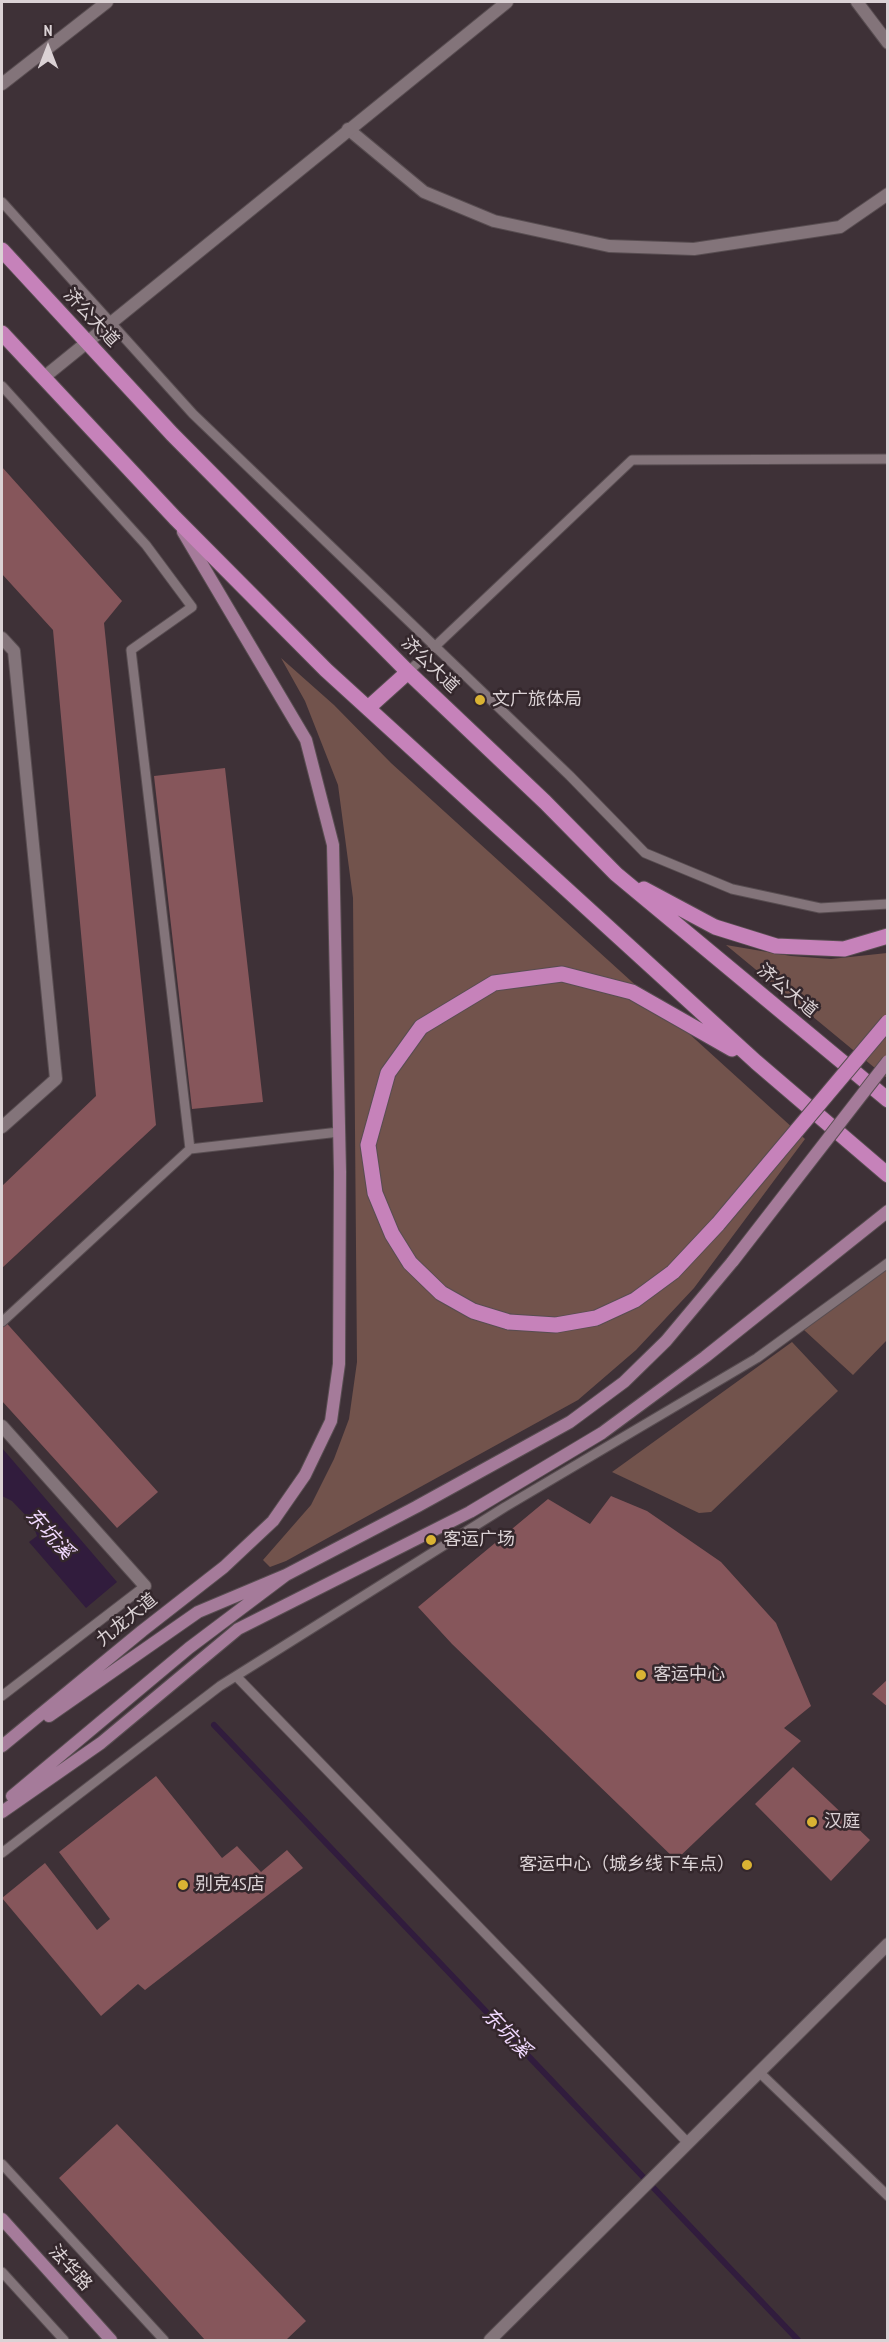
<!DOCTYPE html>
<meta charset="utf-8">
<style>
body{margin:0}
#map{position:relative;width:889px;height:2342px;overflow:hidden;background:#3e3137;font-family:"PT Sans Narrow",sans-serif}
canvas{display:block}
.frame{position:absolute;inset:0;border:3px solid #dbd2d5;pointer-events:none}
.north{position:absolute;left:18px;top:18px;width:60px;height:60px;-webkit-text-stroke:4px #34272c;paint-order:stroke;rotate:0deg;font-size:16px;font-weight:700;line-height:24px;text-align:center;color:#dbd2d5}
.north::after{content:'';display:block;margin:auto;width:21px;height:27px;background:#dbd2d5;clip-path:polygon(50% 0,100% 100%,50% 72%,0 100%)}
</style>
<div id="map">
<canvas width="889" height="2342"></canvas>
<div class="frame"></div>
<div class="north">N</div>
</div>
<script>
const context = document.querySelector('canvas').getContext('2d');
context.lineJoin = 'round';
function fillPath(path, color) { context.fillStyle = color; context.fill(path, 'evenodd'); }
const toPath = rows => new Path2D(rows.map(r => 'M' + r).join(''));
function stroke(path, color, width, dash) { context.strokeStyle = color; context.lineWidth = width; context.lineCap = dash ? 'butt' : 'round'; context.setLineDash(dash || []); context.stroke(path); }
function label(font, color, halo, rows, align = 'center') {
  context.font = font + ' "PT Sans Narrow","Noto Sans SC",sans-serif'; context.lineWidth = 5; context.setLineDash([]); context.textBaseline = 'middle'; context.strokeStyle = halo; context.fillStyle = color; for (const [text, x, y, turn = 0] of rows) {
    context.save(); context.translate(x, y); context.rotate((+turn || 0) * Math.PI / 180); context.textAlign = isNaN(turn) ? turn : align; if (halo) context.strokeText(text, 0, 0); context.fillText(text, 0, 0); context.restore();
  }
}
fillPath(toPath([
 [281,658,334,705,391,763,805,1139,694,1288,636,1350,578,1400,286,1561,270,1567,263,1560,311,1505,334,1459,349,1419,357,1362,353,898,338,785,305,701],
 [726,945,791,956,831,959,887,953,887,1078],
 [887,1267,887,1340,853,1375,804,1330],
 [792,1342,838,1391,711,1512,699,1513,612,1472]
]), '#72534c');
fillPath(toPath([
 [2,1448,117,1582,86,1608,29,1542,37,1536,32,1522,12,1501,2,1496]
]), '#311c3d');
stroke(toPath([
 [214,1725,798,2340]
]), '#311c3d', 6);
fillPath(toPath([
 [2,467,122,601,104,623,156,1125,2,1268,2,1186,96,1096,53,630,2,574],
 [225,768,263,1102,192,1109,154,776],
 [2,1318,158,1492,117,1528,2,1401],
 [611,1496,647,1511,721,1562,776,1623,811,1706,784,1728,801,1741,676,1860,452,1644,418,1607,548,1499,590,1524],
 [888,1679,888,1707,872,1694],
 [793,1767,870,1840,831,1881,755,1804],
 [156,1776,222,1858,237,1846,261,1872,287,1850,303,1868,145,1990,138,1984,101,2016,2,1898,45,1863,97,1930,110,1919,59,1852],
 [117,2124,306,2321,286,2340,205,2340,59,2178]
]), '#86565b');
const service = toPath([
 [2,202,193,414,570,776,645,853,732,889,820,908,888,904],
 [2,386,146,545,192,607,131,650,190,1149,339,1132],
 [408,672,632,460,888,459],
 [2,1322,190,1149],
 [236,1676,688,2143],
 [2,1696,145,1586],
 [2,1853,220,1686,505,1507,757,1358,888,1263],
 [759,2072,888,2196],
 [2,2164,164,2340],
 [2,2272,64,2340]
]);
const pedestrian = toPath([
 [2,638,14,651,56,1079,2,1127],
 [2,1426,145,1586]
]);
const minor = toPath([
 [857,2,888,43],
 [2,84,107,2],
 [348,129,424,192,494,221,609,246,694,249,840,227,888,194]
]);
const tertiary = toPath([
 [43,378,507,2],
 [490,2340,888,1944]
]);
const secondary = toPath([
 [286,1575,416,1507,570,1422,624,1382,666,1341,733,1261],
 [2,1746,142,1631,224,1567,273,1521,305,1475,331,1421,339,1364,340,1172,333,845,306,740,183,532],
 [12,1796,189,1648,286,1575,198,1612,49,1716],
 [2,1812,101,1743,238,1629,470,1512,602,1433,705,1357,888,1211],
 [2,2219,111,2340]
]);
const primary = toPath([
 [2,250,172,434,408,672,545,802,616,874,888,1100],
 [2,333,175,518,326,670,756,1062,888,1175],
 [368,708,408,672],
 [644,889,715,927,776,946,844,949,888,936],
 [509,1322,473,1311,441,1293,410,1263,392,1234,375,1193,368,1145,388,1073,421,1027,494,983,562,974,632,992,732,1049]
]);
stroke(service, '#584d51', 11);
stroke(pedestrian, '#584d51', 14);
stroke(minor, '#584d51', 14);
stroke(tertiary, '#584d51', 14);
stroke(secondary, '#584d51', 14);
stroke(primary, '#584d51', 17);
stroke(service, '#83747a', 9);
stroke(pedestrian, '#83747a', 12);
stroke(minor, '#83747a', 12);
stroke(tertiary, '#83747a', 12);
stroke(secondary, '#a57b9a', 12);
stroke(primary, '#c682ba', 15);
const secondaryBridge = toPath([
 [733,1261,888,1061]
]);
const primaryBridge = toPath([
 [509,1322,556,1325,596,1318,635,1300,673,1272,718,1224,888,1022]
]);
stroke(secondaryBridge, '#584d51', 14, []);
stroke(primaryBridge, '#584d51', 17, []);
stroke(secondaryBridge, '#a57b9a', 12);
stroke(primaryBridge, '#c682ba', 15);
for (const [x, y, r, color] of [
 [480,700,6,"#dab333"],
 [431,1540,6,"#dab333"],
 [641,1675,6,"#dab333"],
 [812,1822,6,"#dab333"],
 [747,1865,6,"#dab333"],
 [183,1885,6,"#dab333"]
]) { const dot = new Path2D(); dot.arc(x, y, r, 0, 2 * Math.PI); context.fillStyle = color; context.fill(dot); stroke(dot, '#34272c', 2); }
label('18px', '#dbd2d5', '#34272c', [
 ["济公大道",91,318,47],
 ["济公大道",430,665,44],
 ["济公大道",787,991,40],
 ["九龙大道",127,1620,-39],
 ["法华路",70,2268,48]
]);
label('18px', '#dbd2d5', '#34272c', [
 ["文广旅体局",492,700],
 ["客运广场",443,1540],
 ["客运中心",653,1675],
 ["汉庭",824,1822],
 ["客运中心（城乡线下车点）",735,1865,"right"],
 ["别克4S店",195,1885]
], 'left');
label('italic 20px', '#f1d9ff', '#34272c', [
 ["东坑溪",49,1534,48],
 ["东坑溪",506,2033,46]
]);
</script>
